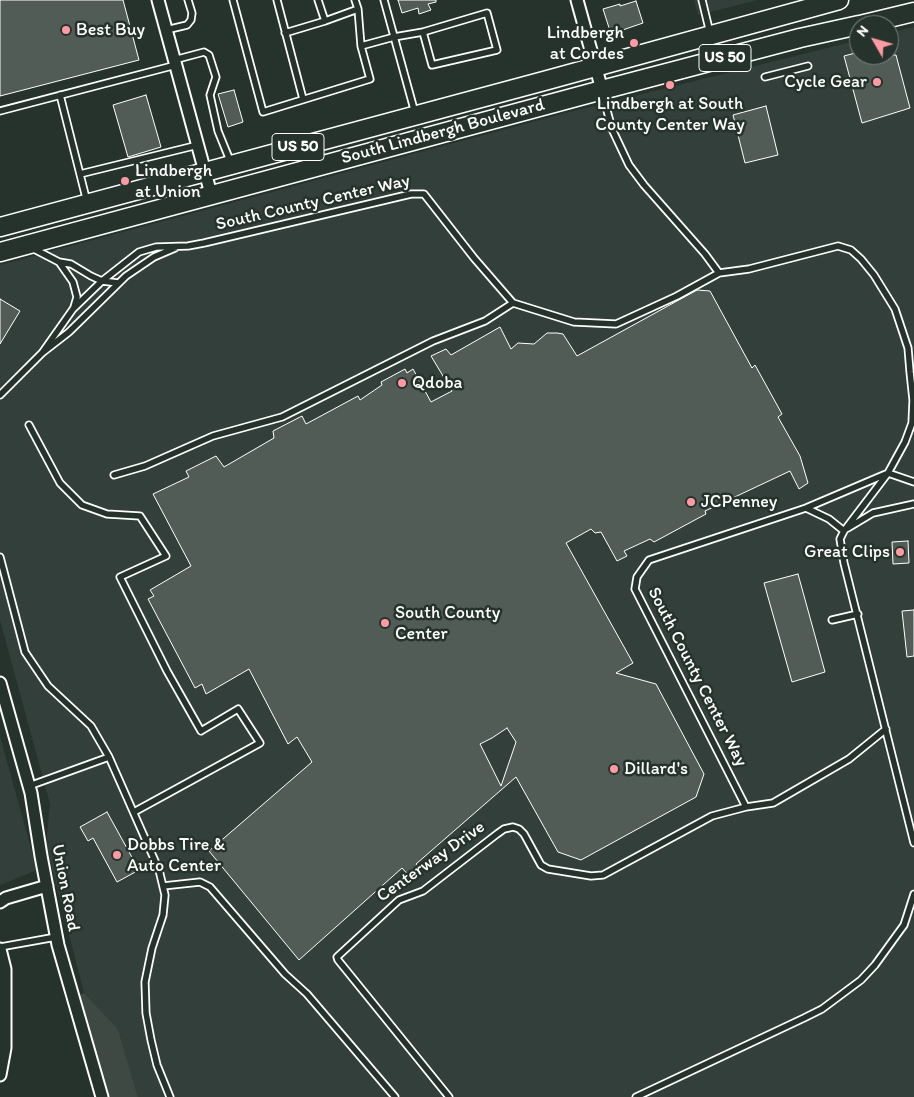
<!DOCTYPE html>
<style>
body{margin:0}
#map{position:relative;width:914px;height:1097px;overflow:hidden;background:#26332d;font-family:Itim,sans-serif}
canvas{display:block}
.north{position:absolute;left:849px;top:15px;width:50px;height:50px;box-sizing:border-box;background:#26332d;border:1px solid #7d8581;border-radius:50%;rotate:308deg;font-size:14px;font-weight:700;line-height:20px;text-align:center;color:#fff}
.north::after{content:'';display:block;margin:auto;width:18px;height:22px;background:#ff9aa2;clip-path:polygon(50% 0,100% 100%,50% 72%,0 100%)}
</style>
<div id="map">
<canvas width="914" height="1097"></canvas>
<div class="north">N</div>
</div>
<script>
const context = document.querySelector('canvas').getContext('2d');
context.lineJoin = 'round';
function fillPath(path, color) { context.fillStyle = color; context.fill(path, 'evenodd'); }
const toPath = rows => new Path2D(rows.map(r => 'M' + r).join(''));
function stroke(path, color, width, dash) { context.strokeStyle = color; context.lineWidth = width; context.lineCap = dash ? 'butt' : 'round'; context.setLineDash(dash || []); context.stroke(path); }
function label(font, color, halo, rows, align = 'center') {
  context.font = font + ' Itim,sans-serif'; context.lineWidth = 5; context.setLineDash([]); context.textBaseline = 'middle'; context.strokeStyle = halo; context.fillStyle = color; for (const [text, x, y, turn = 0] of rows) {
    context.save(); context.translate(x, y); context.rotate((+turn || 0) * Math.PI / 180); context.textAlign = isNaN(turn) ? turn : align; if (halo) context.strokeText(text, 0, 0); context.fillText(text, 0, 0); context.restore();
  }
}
fillPath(toPath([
 [694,0,758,0,698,15],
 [914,27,914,1097,138,1097,118,1029,84,993,46,845,50,804,0,620,0,265,562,114,859,40,859,55,889,55,889,33],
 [0,736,37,870,0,885]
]), '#333f3a');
fillPath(toPath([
 [84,993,118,1029,138,1097,108,1097,79,995]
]), '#3e4944');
const building = toPath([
 [0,0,123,0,139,60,0,96,0,0],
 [398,0,436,0,436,2,428,4,431,10,419,14,418,8,402,13,398,0],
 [636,1,643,23,611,34,603,9,620,4,620,6,636,1],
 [859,52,859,55,896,55,910,108,862,123,844,56,859,52],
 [234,90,243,122,228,127,218,94,234,90],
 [146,95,161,147,128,157,113,105,146,95],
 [766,106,778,155,745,163,733,115,766,106],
 [697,290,710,291,752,368,755,365,782,414,778,417,800,456,808,483,799,489,790,471,705,511,706,514,654,542,650,539,624,551,627,556,617,561,601,532,595,533,591,529,566,543,633,663,616,673,656,684,704,774,696,797,581,860,558,852,516,777,416,864,421,871,412,879,402,868,299,960,209,851,312,762,297,737,288,744,249,669,206,694,202,684,195,688,148,599,154,596,150,590,191,566,153,494,189,477,186,471,216,456,224,467,274,438,273,431,302,416,306,424,358,396,360,400,382,385,381,382,405,369,407,373,413,369,431,402,452,391,431,356,446,349,451,355,500,327,511,349,518,343,534,344,547,333,557,333,563,334,577,356,697,290],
 [507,728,516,742,501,786,480,744,492,738,507,728],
 [0,299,20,311,0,344,0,299],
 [908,541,909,563,893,564,892,542,908,541],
 [798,574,825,672,792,682,764,583,798,574],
 [914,610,914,656,907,657,902,611,914,610],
 [107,812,139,870,117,882,93,838,88,841,80,827,107,812]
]);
fillPath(building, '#515c57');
stroke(building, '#fff', 1);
const lane = toPath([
 [233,0,263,112,370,79,361,46,394,37,423,32,487,13,497,50,432,65,423,32],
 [277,0,303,99],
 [318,0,325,21],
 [355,0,358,9,361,46],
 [384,0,415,113],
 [702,0,710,33],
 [166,30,187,25,191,20,192,13,188,0],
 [285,33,325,21,358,9],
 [174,60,204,52,209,55,216,77,210,95,218,131,231,163],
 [765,77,808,66],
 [602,92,612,129,629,165,644,185,705,254,719,273],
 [60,95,87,202],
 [0,111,176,65],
 [80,174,198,145],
 [32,248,59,262,71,264,91,276,102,281,118,283],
 [59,262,73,282,77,297,74,307],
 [42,353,73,309,102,281,139,252,156,247,188,246,204,243,411,194,424,194,474,258,513,303,574,322,616,324,677,296,719,273,749,269,838,246,851,250,861,259,874,275,895,309,908,348,910,372,913,400,912,423,905,442,888,473,844,531,840,539,844,563,914,843],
 [0,395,42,353,69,332,126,276,154,257,175,248],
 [29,425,60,483,82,505,107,514,140,516,166,556,120,577,167,671,201,731,238,709,260,743,134,812],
 [888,473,914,482],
 [114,475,145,466,213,436,282,417,433,341,485,321,513,303],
 [806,508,829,519,844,531],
 [848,528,873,513,914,504],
 [0,557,25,652,48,686,91,726,109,757],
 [832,620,858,614],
 [29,786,109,757,159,870,165,895,163,915,152,948,145,982,146,1013,151,1040,157,1065,170,1097],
 [746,807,635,589,637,577,649,560,806,508,886,474],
 [163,886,200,882,210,887,285,974,307,994,395,1097],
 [0,947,56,937],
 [449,1097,338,960,337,957,399,900,423,891,497,834,504,829,513,827,519,829,524,834,541,865,548,869,591,876,603,875,712,816,746,807,773,803,849,759,886,729],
 [636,1097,804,1018,822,1009,861,980,875,965,904,925,914,894]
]);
const street = toPath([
 [158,0,211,194],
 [577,0,602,90],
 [0,683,31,793,41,856,58,945,102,1097],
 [0,902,6,898,47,886],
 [0,949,5,969,5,1048,0,1075]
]);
const primary = toPath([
 [860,25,914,12],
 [0,227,544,81,839,0],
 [0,252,602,90,800,38,859,25]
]);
stroke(lane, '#fff', 9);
stroke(street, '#fff', 15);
stroke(primary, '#fff', 21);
stroke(lane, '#26332d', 5.5);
stroke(street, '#26332d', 11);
stroke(primary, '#26332d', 18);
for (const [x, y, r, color] of [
 [66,30,5,"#ff9aa2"],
 [634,43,5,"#ff9aa2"],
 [877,82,5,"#ff9aa2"],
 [670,85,5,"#ff9aa2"],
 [125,181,5,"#ff9aa2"],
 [402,383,5,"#ff9aa2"],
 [691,502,5,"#ff9aa2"],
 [900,552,5,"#ff9aa2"],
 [385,623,5,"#ff9aa2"],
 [614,769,5,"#ff9aa2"],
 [117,855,5,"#ff9aa2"]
]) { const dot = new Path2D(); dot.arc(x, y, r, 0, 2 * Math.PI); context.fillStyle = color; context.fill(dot); stroke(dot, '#26332d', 2); }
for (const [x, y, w] of [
 [725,58,52],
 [298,147,52]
]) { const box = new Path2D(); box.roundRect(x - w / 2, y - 13.5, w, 27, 4); context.fillStyle = '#26332d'; context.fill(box); stroke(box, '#fff', 1); }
label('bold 16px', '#fff', null, [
 ["US 50",725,58],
 ["US 50",298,147]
]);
label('18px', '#fff', '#26332d', [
 ["Best Buy",76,30],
 ["Lindbergh",624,33,"right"],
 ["at Cordes",624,54,"right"],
 ["Cycle Gear",867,82,"right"],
 ["Lindbergh at South",670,104,"center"],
 ["County Center Way",670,125,"center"],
 ["Lindbergh",135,171],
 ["at Union",135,192],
 ["Qdoba",412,383],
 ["JCPenney",701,502],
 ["Great Clips",890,552,"right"],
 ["South County",395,613],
 ["Center",395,634],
 ["Dillard's",624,769],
 ["Dobbs Tire &",127,845],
 ["Auto Center",127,866]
], 'left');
label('18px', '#fff', '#26332d', [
 ["South Lindbergh Boulevard",443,132,-15],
 ["South County Center Way",313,203,-13],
 ["South County Center Way",697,677,63],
 ["Centerway Drive",431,862,-35],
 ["Union Road",65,888,79]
]);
</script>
